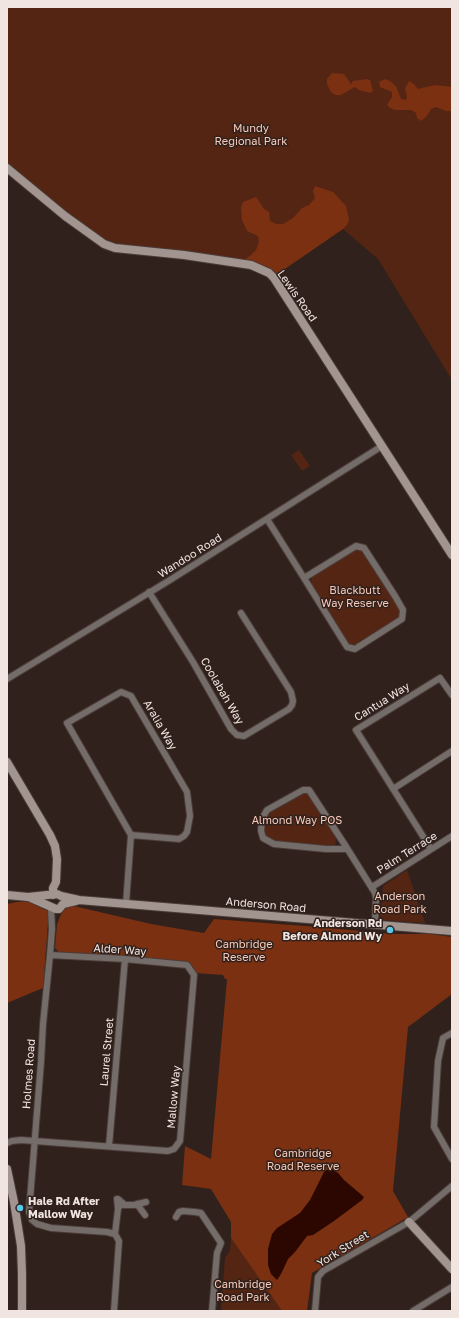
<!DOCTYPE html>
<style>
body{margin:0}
#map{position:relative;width:459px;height:1318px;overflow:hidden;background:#30211c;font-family:"Golos Text",sans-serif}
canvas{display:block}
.frame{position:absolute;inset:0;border:8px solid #f0e5e1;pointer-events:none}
</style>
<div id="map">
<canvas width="459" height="1318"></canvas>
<div class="frame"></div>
</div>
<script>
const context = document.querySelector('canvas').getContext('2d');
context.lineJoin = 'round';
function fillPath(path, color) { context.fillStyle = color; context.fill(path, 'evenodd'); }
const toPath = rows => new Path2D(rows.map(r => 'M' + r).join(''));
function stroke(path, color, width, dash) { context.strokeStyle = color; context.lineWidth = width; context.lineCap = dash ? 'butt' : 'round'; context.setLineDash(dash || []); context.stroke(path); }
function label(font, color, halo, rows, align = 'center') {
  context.font = font + ' "Golos Text",sans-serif'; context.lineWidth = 3; context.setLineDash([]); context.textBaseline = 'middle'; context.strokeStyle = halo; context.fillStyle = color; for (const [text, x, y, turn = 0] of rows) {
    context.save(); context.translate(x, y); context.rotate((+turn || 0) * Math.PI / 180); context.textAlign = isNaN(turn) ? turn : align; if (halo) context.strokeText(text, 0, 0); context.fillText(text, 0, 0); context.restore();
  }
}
fillPath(toPath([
 [7,7,452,7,452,380,378,259,343,229,276,275,262,270,104,244,7,168],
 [299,450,310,466,302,471,291,455],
 [355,549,362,551,400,611,399,617,355,645,349,644,311,583,312,577],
 [304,793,308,794,330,827,336,838,335,847,274,844,263,838,262,819,267,810],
 [407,870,425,923,383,920,380,916,383,886],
 [231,1238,282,1311,221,1311,225,1258,230,1250]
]), '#542513');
fillPath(toPath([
 [332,73,344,74,351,84,353,81,367,79,370,80,373,91,370,93,359,90,355,87,341,95,335,95,331,92,327,84,327,79],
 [385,79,390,81,396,86,401,99,406,100,407,96,405,89,409,81,414,84,418,89,435,85,452,87,452,111,446,111,436,107,431,109,426,117,421,121,417,118,416,113,411,110,395,110,390,108,387,105,392,97,392,92,380,87,379,82],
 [315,186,333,192,346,206,349,219,347,225,343,229,276,275,238,264,251,255,256,250,259,242,258,236,247,231,242,220,241,208,243,202,256,197,264,209,269,212,270,221,276,224,283,224,293,218,302,208,309,205,315,198,313,191],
 [17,902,29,902,48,911,48,923,43,988,7,1003,7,904],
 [74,906,151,924,204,933,214,919,318,927,392,934,430,934,452,937,452,994,408,1027,393,1191,408,1217,312,1273,307,1311,282,1311,231,1238,231,1222,211,1189,182,1185,185,1146,211,1159,227,979,225,979,223,975,195,973,188,963,59,952,55,948,57,924,62,912,66,908]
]), '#7a3011');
fillPath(toPath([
 [330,1168,338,1173,344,1180,364,1197,362,1200,334,1221,313,1235,307,1236,295,1252,288,1259,281,1274,277,1280,271,1274,268,1265,268,1249,272,1234,277,1228,300,1213,310,1200,324,1172]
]), '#2c0600');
const street = toPath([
 [267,519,304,578,347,647,355,649,402,619,403,610,395,596,364,548,356,546,304,578],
 [149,592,193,662,231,729,237,735,244,736,289,709,292,705,293,701,291,692,241,613],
 [7,679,170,580,382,446],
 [393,789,452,751],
 [347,849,326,849,274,844,263,838,261,831,262,819,267,810,303,790,309,790,345,845,375,893,376,898,375,925],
 [431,849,356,730,440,678,452,695],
 [372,887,452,836],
 [126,904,131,835,67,723,121,692,131,696,187,792,190,816,187,832,184,836,179,839,131,835],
 [51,908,52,929,50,955,43,1024,41,1062,29,1212,32,1220,37,1224,51,1228,107,1232,115,1234,119,1241,114,1311],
 [452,1033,443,1038,438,1061,434,1127,452,1159],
 [7,1143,12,1141,21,1140,168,1151,174,1149,180,1141,194,975,187,965,125,959,50,955],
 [109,1146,125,959],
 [137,1204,145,1215],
 [118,1209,117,1199,118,1199,125,1205],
 [176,1217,179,1212,183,1211,195,1212,201,1213,221,1243,217,1253,212,1311],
 [115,1234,118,1209,120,1205,134,1205,146,1202],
 [315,1311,318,1277,323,1271,409,1222,452,1186],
 [413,1311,452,1287]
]);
const secondary = toPath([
 [7,168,65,216,104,244,115,248,184,255,251,265,269,273,274,278,452,555],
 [7,762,50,835,55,846,57,859,56,882,53,888,53,895],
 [7,895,28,897,57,894,61,896,79,900,452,931],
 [31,898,56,909,59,909,63,904,76,901],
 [7,1169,14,1202,21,1246,22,1274,22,1311],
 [409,1222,452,1269]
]);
stroke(street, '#4b3c38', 8);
stroke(secondary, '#4b3c38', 10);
stroke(street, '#746c69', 6);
stroke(secondary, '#a2948f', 8);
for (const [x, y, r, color] of [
 [390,930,4,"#5cc7e8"],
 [20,1208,4,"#5cc7e8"]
]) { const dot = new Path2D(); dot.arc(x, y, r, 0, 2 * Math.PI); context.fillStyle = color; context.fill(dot); stroke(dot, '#30211c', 1.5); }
label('11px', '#f7c9b9', '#30211c', [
 ["Mundy",251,129],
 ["Regional Park",251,142],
 ["Blackbutt",355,591],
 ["Way Reserve",355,604],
 ["Almond Way POS",297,821],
 ["Anderson",400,897],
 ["Road Park",400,910],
 ["Cambridge",244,945],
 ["Reserve",244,958],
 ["Cambridge",303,1154],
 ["Road Reserve",303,1167],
 ["Cambridge",243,1285],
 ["Road Park",243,1298]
]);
label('11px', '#f0e5e1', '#30211c', [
 ["Lewis Road",297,296,55],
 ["Wandoo Road",190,556,-32],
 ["Coolabah Way",222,691,60],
 ["Cantua Way",382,702,-32],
 ["Aralia Way",160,725,60],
 ["Palm Terrace",407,853,-32],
 ["Anderson Road",266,905,5],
 ["Alder Way",120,950,4],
 ["Laurel Street",107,1052,-85],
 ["Holmes Road",29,1074,-86],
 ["Mallow Way",174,1097,-85],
 ["York Street",343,1249,-32]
]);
label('bold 11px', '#f0e5e1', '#30211c', [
 ["Anderson Rd",382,924],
 ["Before Almond Wy",382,937],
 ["Hale Rd After",28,1202,"left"],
 ["Mallow Way",28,1215,"left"]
], 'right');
</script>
